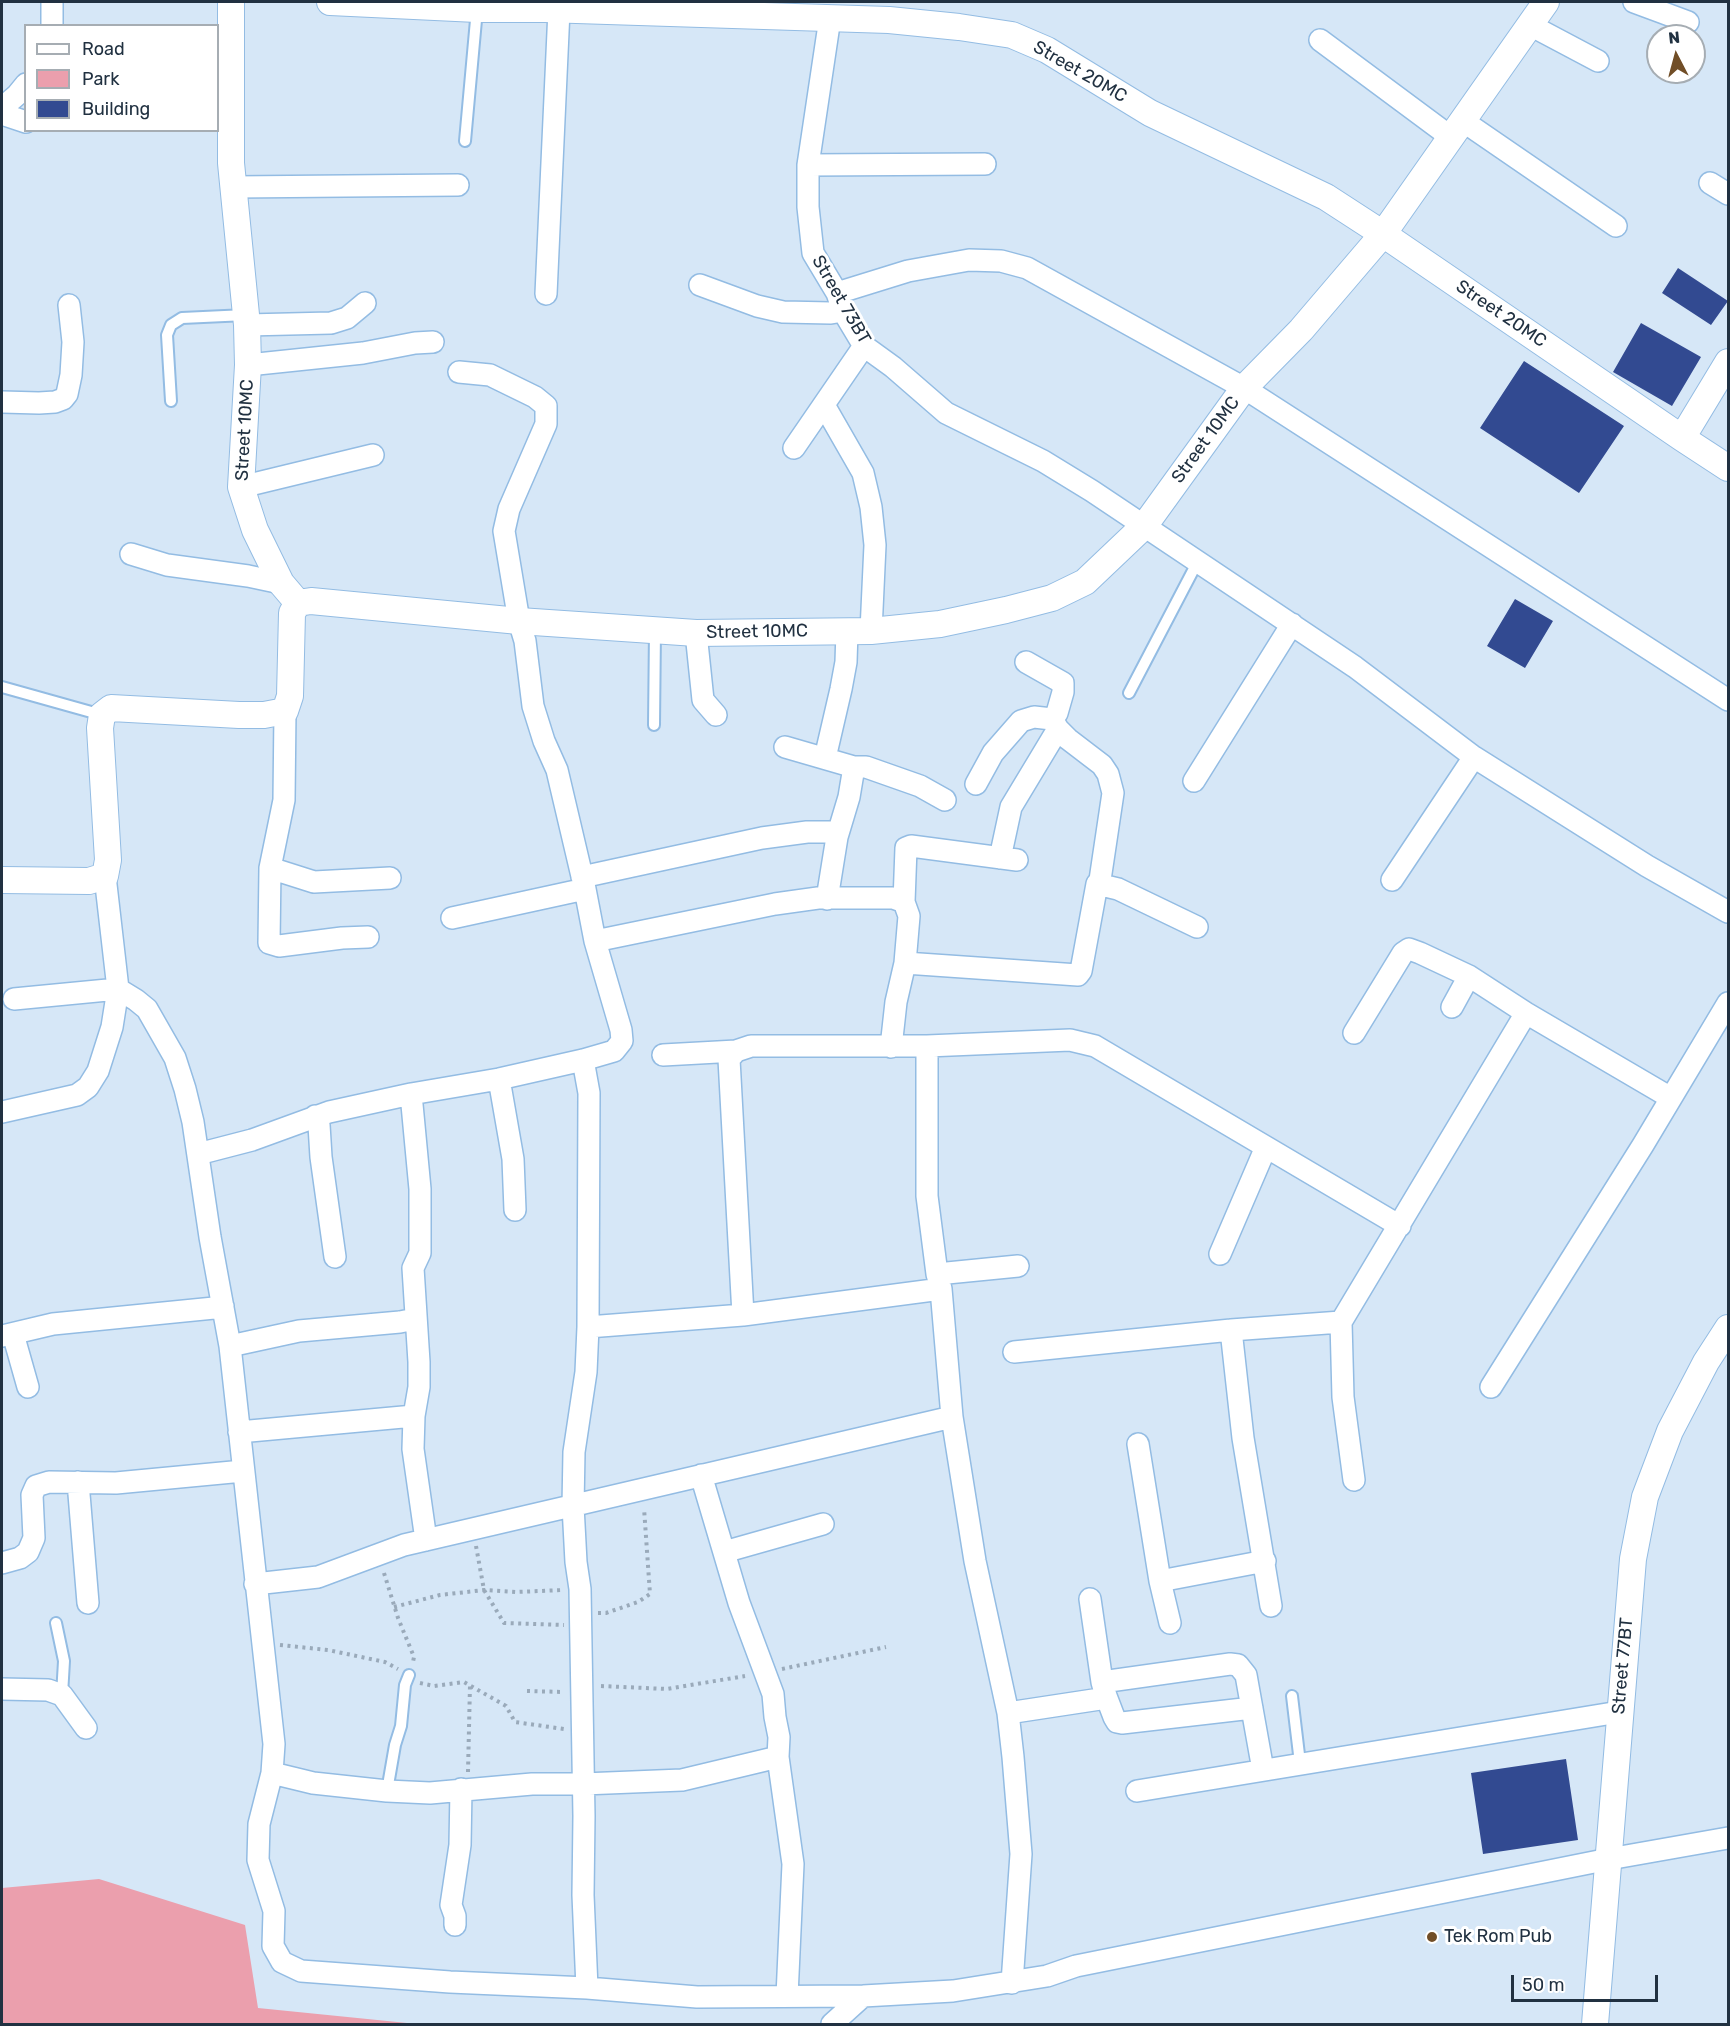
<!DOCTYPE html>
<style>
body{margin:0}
#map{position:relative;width:1730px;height:2026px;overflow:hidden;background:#d6e7f7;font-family:Rubik,sans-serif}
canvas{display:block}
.frame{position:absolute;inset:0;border:3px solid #213141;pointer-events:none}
.legend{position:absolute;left:24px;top:24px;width:195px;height:108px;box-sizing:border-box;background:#fff;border:2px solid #a6adb3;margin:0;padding:8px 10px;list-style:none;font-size:18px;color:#213141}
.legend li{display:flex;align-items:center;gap:12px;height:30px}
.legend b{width:30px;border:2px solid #a6adb3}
.north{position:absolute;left:1646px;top:24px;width:60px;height:60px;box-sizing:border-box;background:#fff;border:2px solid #a6adb3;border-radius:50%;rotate:354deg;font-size:16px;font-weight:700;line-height:24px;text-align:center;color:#213141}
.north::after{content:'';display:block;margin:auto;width:21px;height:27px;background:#714e27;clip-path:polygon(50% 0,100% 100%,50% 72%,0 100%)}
.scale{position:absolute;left:1511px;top:1975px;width:147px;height:27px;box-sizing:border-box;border:3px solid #213141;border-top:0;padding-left:8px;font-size:18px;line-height:21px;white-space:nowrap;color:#213141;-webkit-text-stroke:4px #fff;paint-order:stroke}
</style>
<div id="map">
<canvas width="1730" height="2026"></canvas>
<div class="frame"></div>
<ul class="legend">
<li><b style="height:8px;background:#fff"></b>Road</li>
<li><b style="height:16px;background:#eb9fad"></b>Park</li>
<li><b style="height:16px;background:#324a91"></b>Building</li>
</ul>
<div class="north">N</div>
<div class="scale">50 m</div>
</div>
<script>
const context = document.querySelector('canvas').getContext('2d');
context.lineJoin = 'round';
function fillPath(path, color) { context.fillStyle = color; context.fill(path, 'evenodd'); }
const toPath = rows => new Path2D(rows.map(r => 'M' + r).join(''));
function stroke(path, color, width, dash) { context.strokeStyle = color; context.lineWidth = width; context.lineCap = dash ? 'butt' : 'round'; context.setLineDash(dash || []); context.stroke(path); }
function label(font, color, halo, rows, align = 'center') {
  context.font = font + ' Rubik,sans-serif'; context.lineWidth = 6; context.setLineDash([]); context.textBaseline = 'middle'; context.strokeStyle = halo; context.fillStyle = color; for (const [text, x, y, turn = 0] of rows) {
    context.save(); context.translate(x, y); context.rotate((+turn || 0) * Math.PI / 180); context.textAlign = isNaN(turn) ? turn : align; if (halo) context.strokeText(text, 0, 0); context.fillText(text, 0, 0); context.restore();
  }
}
fillPath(toPath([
 [99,1879,245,1925,258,2008,417,2024,2,2024,2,1888]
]), '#eb9fad');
fillPath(toPath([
 [1678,268,1728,301,1711,325,1662,293],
 [1641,323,1701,357,1672,406,1613,372],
 [1524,361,1624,426,1579,493,1480,428],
 [1515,599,1553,621,1525,668,1487,646],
 [1566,1759,1578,1840,1483,1854,1471,1773]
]), '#324a91');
const service = toPath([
 [465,141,477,9],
 [171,401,167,335,171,325,182,318,246,315],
 [2,687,102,715],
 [1129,693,1198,561],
 [654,725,655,630],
 [56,1623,64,1661,62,1695],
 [1292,1696,1300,1763],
 [387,1791,395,1745,401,1726,405,1685,409,1675]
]);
const minor = toPath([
 [52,2,52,26],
 [1634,2,1688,22],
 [830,18,808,165,808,207,813,253,837,293,843,311,864,346,893,367,946,413,1043,461,1092,491,1355,667,1474,757,1647,866,1728,912],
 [1530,25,1598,61],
 [1320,40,1452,138],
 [2,108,17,95,26,84],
 [2,114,26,122],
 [1463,121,1616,226],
 [808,165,985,164],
 [1710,183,1728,194],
 [234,187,458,185],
 [700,285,757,306,783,312,831,313,843,311],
 [837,293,908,271,969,260,1001,261,1027,268,1244,388,1728,700],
 [546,294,559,10],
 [247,325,331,323,347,318,365,303],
 [248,365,363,353,415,343,433,342],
 [2,402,39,403,55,402,63,399,67,394,71,375,73,342,69,305],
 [824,405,863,473,871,507,875,545,871,631],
 [794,448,864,346],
 [241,487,373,455],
 [131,554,167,565,248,576,281,583],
 [696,633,703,700,716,715],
 [1026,662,1063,683,1063,692,1057,713,1052,719],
 [285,711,284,800,270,868,269,943,279,946,342,938,368,937],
 [785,747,854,767,866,767,920,786,945,800],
 [825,758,841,689,846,662,847,631],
 [1194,781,1292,624],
 [976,784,993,753,1021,721,1034,717,1052,719],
 [1000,858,1011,807,1058,729],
 [270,868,314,882,390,878],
 [582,877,762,838,807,832,838,832],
 [1392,880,1474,757],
 [1097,884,1118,889,1197,927],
 [827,899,837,837,849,797,854,767],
 [452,918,585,889],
 [595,941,775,904,818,898,893,898,904,902],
 [905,963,1078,975,1081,971,1097,884,1100,880,1113,793,1108,774,1102,765,1068,739,1058,729,1052,719],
 [14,999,118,989,136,1000,147,1009,175,1058,185,1089,193,1122,210,1237,230,1346,274,1744,272,1773,259,1824,258,1860,274,1911,273,1946,282,1962,301,1971,450,1982,587,1988,697,1997,863,1996,953,1991,1047,1976,1076,1966,1609,1859,1728,1838],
 [1452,1007,1469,976],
 [1354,1033,1403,953,1409,949,1420,953,1469,976,1526,1013,1671,1098],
 [927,1046,927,1196,937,1274,941,1289,952,1417,975,1561,1008,1713,1013,1757,1021,1854,1012,1983],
 [891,1047,896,1002,905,963,909,916,904,902,906,848,911,846,1017,860],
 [663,1055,736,1051],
 [583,1060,589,1093,588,1327,586,1372,574,1452,573,1506,576,1562,580,1589,584,1816,583,1895,587,1988],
 [499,1079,513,1159,515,1210],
 [411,1094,420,1189,420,1253,413,1268,419,1362,419,1387,414,1416,413,1449,426,1540],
 [2,1112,77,1095,88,1087,98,1071,112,1027,118,989,105,876],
 [315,1116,319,1125,321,1157,335,1257],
 [198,1154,252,1140,329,1112,411,1094,499,1079,583,1060,614,1051,622,1041,621,1030,595,941,585,889,557,770,544,741,533,706,525,641,519,621,504,531,509,509,546,424,546,406,535,397,490,375,459,372],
 [1220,1254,1266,1147],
 [937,1274,1018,1266],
 [743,1315,729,1059,736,1051,751,1046,927,1046,1070,1040,1095,1046,1400,1226],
 [1341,1322,1343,1397,1354,1480],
 [588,1327,743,1315,941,1289],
 [1231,1330,1243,1438,1271,1606],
 [13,1334,28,1387],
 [2,1336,53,1324,214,1308,223,1306],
 [230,1346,299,1331,400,1322,415,1319],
 [1014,1352,1231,1330,1341,1322,1526,1013],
 [1491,1387,1643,1145,1728,1003],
 [239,1432,414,1416],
 [1138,1444,1160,1581,1170,1623],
 [701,1475,739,1603,773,1694,775,1717,779,1737,778,1757,793,1864,787,1996],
 [78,1482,88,1603],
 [724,1552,823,1524],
 [2,1563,20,1558,28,1552,34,1538,32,1495,36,1486,49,1482,116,1483,243,1471],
 [1160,1581,1265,1561],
 [255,1584,318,1577,404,1545,952,1417],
 [1102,1682,1230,1664,1238,1665,1246,1675,1263,1770],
 [2,1689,48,1690,62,1695,86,1728],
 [1106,1696,1114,1717,1117,1722,1122,1723,1252,1708],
 [1008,1713,1100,1699,1106,1696,1102,1682,1090,1599],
 [272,1773,313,1783,387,1791,430,1793,532,1784,583,1784,682,1780,778,1757],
 [1137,1791,1619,1712],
 [455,1925,455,1916,451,1905,460,1845,461,1789],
 [832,2024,863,1996]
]);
const tertiary = toPath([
 [231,2,231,163,247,325,248,365,241,487,255,530,281,583,298,603,311,601,519,621,696,633,871,631,940,624,1006,610,1052,598,1085,582,1145,525,1244,388,1301,330,1383,234,1546,2],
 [330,2,477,9,545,9,889,20,959,27,1012,35,1047,50,1150,113,1326,197,1383,234,1682,438,1728,468],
 [1682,438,1728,362],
 [2,880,89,881,105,876,108,860,100,728,102,715,111,708,239,715,264,715,285,711,290,696,292,613,298,603],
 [1595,2024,1633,1559,1645,1497,1670,1431,1706,1362,1728,1328]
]);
stroke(service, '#93bce3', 14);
stroke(minor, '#93bce3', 24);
stroke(tertiary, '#93bce3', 28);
stroke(toPath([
 [476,1546,484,1590,504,1623,564,1625],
 [384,1573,398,1618,414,1657,413,1662],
 [394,1607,440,1595,484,1590,516,1592,563,1590],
 [598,1613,606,1613,638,1602,650,1594,644,1508],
 [280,1645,328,1650,385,1662,398,1669],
 [782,1669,886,1647],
 [420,1683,434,1686,464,1682,506,1706,515,1722,564,1729],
 [601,1686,667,1689,745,1676],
 [527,1691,564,1692],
 [468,1772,470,1685]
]), '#9aaaba', 4, [3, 4.5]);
stroke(service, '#fff', 10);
stroke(minor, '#fff', 21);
stroke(tertiary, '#fff', 26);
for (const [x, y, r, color] of [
 [1432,1937,6,"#714e27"]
]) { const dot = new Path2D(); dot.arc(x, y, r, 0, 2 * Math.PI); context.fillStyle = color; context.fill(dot); stroke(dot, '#fff', 2); }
label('18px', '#213141', '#fff', [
 ["Street 20MC",1080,72,30],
 ["Street 73BT",841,300,60],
 ["Street 20MC",1501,314,34],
 ["Street 10MC",245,430,-87],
 ["Street 10MC",1206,440,-54],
 ["Street 10MC",757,632,-1],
 ["Street 77BT",1623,1666,-85]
]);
label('18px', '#213141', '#fff', [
 ["Tek Rom Pub",1444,1937]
], 'left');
</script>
